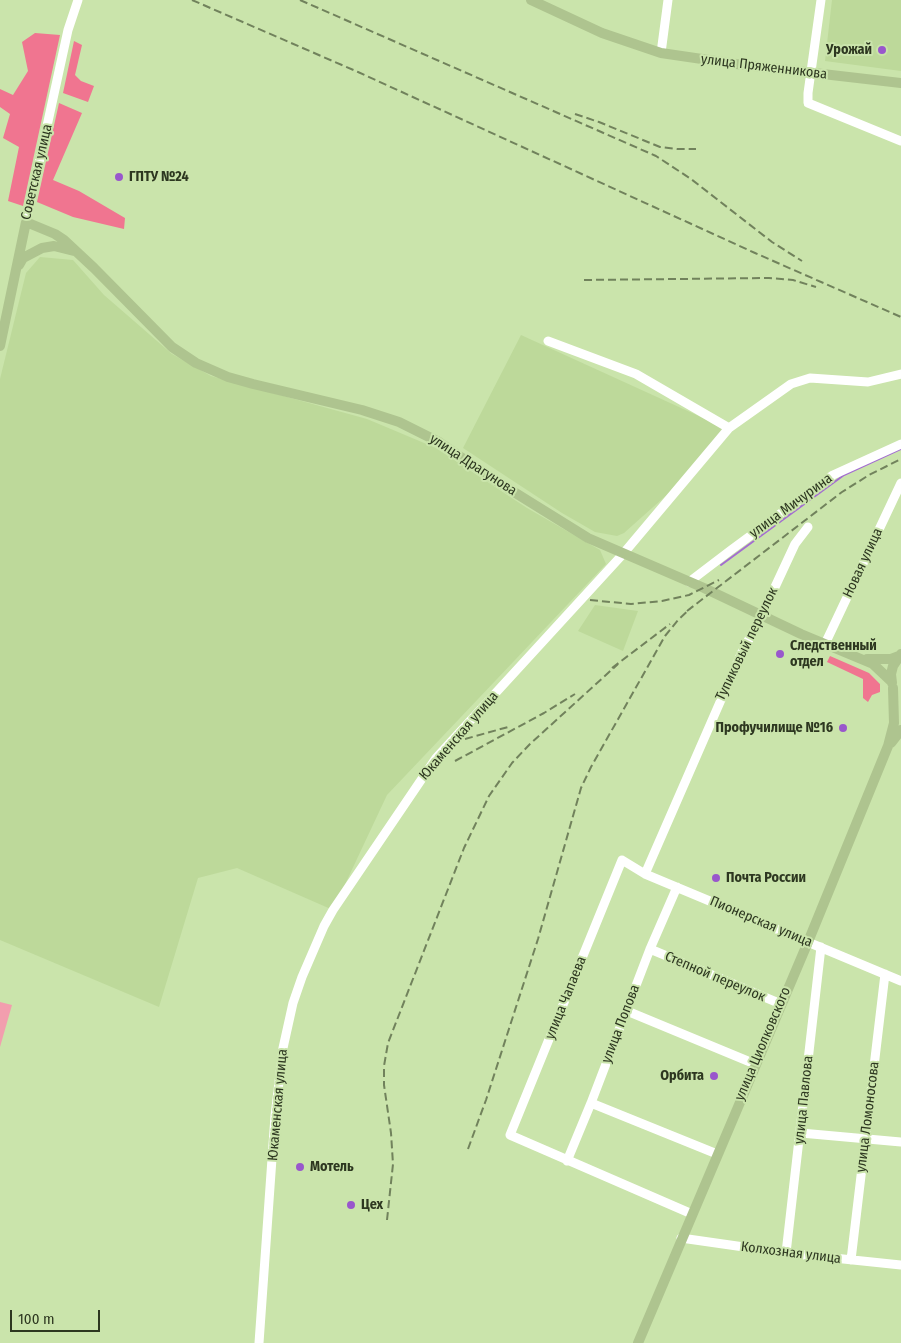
<!DOCTYPE html>
<meta charset="utf-8">
<style>
body{margin:0}
#map{position:relative;width:901px;height:1343px;overflow:hidden;background:#cae4ab;font-family:"Fira Sans Condensed",sans-serif}
canvas{display:block}
.scale{position:absolute;left:10px;top:1310px;width:90px;height:22px;box-sizing:border-box;border:2px solid #2d3720;border-top:0;padding-left:6px;font-size:15px;line-height:18px;white-space:nowrap;color:#2d3720;-webkit-text-stroke:4px #cae4ab;paint-order:stroke}
</style>
<div id="map">
<canvas width="901" height="1343"></canvas>
<div class="scale">100 m</div>
</div>
<script>
const context = document.querySelector('canvas').getContext('2d');
context.lineJoin = 'round';
function fillPath(path, color) { context.fillStyle = color; context.fill(path, 'evenodd'); }
const toPath = rows => new Path2D(rows.map(r => 'M' + r).join(''));
function stroke(path, color, width, dash) { context.strokeStyle = color; context.lineWidth = width; context.lineCap = dash ? 'butt' : 'round'; context.setLineDash(dash || []); context.stroke(path); }
function label(font, color, halo, rows, align = 'center') {
  context.font = font + ' "Fira Sans Condensed",sans-serif'; context.lineWidth = 4; context.setLineDash([]); context.textBaseline = 'middle'; context.strokeStyle = halo; context.fillStyle = color; for (const [text, x, y, turn = 0] of rows) {
    context.save(); context.translate(x, y); context.rotate((+turn || 0) * Math.PI / 180); context.textAlign = isNaN(turn) ? turn : align; if (halo) context.strokeText(text, 0, 0); context.fillText(text, 0, 0); context.restore();
  }
}
fillPath(toPath([
 [832,0,901,0,901,71,825,61],
 [40,257,73,260,104,295,172,354,211,376,367,419,436,448,527,508,600,550,606,564,387,795,333,910,237,868,198,878,159,1007,0,940,0,379,26,273],
 [521,335,725,428,670,492,624,533,617,536,595,532,562,513,463,448],
 [595,605,638,611,623,651,578,631]
]), '#bdd99a');
fillPath(toPath([
 [0,1002,12,1005,0,1047]
]), '#f29eae');
fillPath(toPath([
 [35,33,60,35,23,206,8,201,19,147,3,138,10,114,0,107,0,89,13,95,28,71,22,42],
 [74,41,82,45,75,75,81,81,94,86,88,102,63,93],
 [59,103,82,113,53,180,79,191,125,218,124,229,73,217,37,202],
 [830,656,869,673,880,684,880,692,872,695,868,702,863,698,863,679,827,662]
]), '#f07590');
stroke(toPath([
 [721,565,844,475,901,449]
]), '#a36dd0', 2);
stroke(toPath([
 [821,0,808,93,808,103,901,141],
 [661,53,668,0],
 [26,222,68,30,78,0],
 [548,341,636,374,729,428],
 [689,582,731,550,833,475,901,444],
 [825,644,901,483],
 [645,874,741,654,762,615,795,544,808,527],
 [650,949,781,1004],
 [627,1011,755,1064],
 [591,1103,717,1154],
 [801,1133,901,1142],
 [567,1161,591,1103,650,949,677,887],
 [692,1214,510,1135,622,860,645,874,901,981],
 [681,1238,786,1253,901,1265],
 [786,1253,821,947],
 [851,1260,885,974],
 [259,1343,275,1116,283,1048,293,1003,302,977,324,926,333,910,436,758,623,554,729,428,791,384,810,378,868,382,901,374]
]), '#fff', 9);
stroke(toPath([
 [531,0,602,33,661,53,736,64,901,83],
 [19,265,23,258,42,248,54,246,74,251],
 [0,346,26,222,55,234,64,240,94,268,172,347,196,363,228,377,253,384,362,410,399,422,439,442,493,479,588,538,704,588,801,634,873,664,891,681],
 [867,659,891,659,899,656],
 [892,683,891,674,893,666,901,654],
 [891,743,901,730],
 [638,1343,808,942,888,746,894,723,893,688]
]), '#aec48f', 10);
stroke(toPath([
 [192,0,358,72,755,253,901,317],
 [300,0,656,156,691,179,772,242,802,261],
 [575,114,599,122,660,147,677,149,696,149],
 [584,280,769,278,793,280,816,287],
 [590,600,631,604,662,601,689,595,719,580],
 [687,611,842,492,869,475,901,459],
 [612,668,670,624],
 [465,739,508,727],
 [455,761,544,713,575,694],
 [468,1149,486,1100,538,939,581,788,591,767,665,636,678,620,692,607],
 [387,1220,393,1164,391,1133,384,1085,384,1066,388,1043,464,848,489,796,512,763,530,744,618,664]
]), '#71825c', 2, [8, 4]);
for (const [x, y, r, color] of [
 [882,50,5,"#9957cc"],
 [119,177,5,"#9957cc"],
 [780,654,5,"#9957cc"],
 [843,728,5,"#9957cc"],
 [716,878,5,"#9957cc"],
 [714,1076,5,"#9957cc"],
 [300,1167,5,"#9957cc"],
 [351,1205,5,"#9957cc"]
]) { const dot = new Path2D(); dot.arc(x, y, r, 0, 2 * Math.PI); context.fillStyle = color; context.fill(dot); stroke(dot, '#cae4ab', 2); }
label('bold 14px', '#2d3720', '#cae4ab', [
 ["Урожай",872,50,"right"],
 ["ГПТУ №24",129,177],
 ["Следственный",790,646],
 ["отдел",790,662],
 ["Профучилище №16",833,728,"right"],
 ["Почта России",726,878],
 ["Орбита",704,1076,"right"],
 ["Мотель",310,1167],
 ["Цех",361,1205]
], 'left');
label('14px', '#2d3720', '#cae4ab', [
 ["улица Пряженникова",764,67,7],
 ["Советская улица",37,172,-77],
 ["улица Драгунова",473,465,33],
 ["улица Мичурина",791,506,-36],
 ["Новая улица",863,563,-65],
 ["Тупиковый переулок",747,644,-64],
 ["Юкаменская улица",459,736,-49],
 ["Пионерская улица",761,922,23],
 ["Степной переулок",715,977,23],
 ["улица Чапаева",566,998,-68],
 ["улица Попова",621,1024,-69],
 ["улица Циолковского",763,1044,-67],
 ["улица Павлова",804,1100,-84],
 ["Юкаменская улица",278,1105,-85],
 ["улица Ломоносова",868,1117,-83],
 ["Колхозная улица",791,1253,7]
]);
</script>
